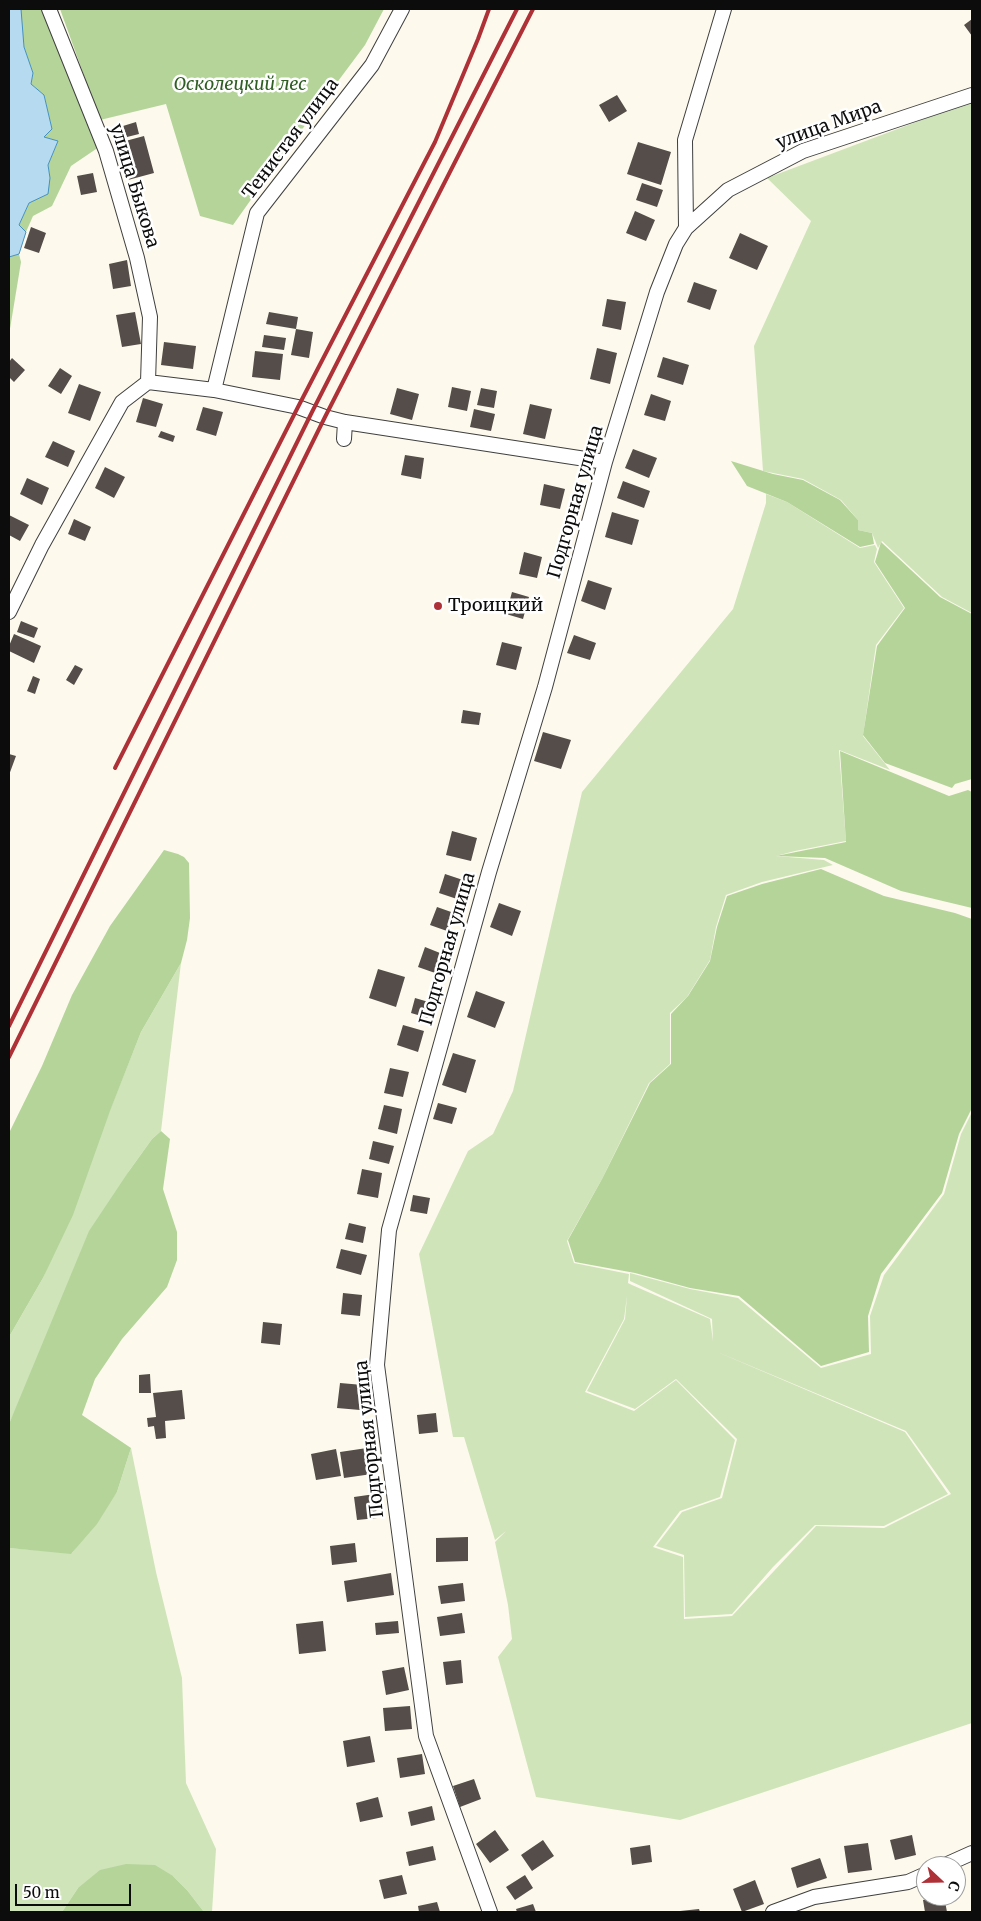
<!DOCTYPE html>
<meta charset="utf-8">
<style>
body{margin:0}
#map{position:relative;width:981px;height:1921px;overflow:hidden;background:#fdfaed;font-family:Merriweather,serif}
canvas{display:block}
.frame{position:absolute;inset:0;border:10px solid #0c0c0c;pointer-events:none}
.north{position:absolute;left:916px;top:1856px;width:50px;height:50px;box-sizing:border-box;background:#fff;border:1px solid #9e9e9e;border-radius:50%;rotate:111deg;font-size:14px;font-weight:700;line-height:20px;text-align:center;color:#0c0c0c}
.north::after{content:'';display:block;margin:auto;width:18px;height:22px;background:#af3138;clip-path:polygon(50% 0,100% 100%,50% 72%,0 100%)}
.scale{position:absolute;left:15px;top:1884px;width:116px;height:22px;box-sizing:border-box;border:2px solid #0c0c0c;border-top:0;padding-left:6px;font-size:15px;line-height:18px;white-space:nowrap;color:#0c0c0c;-webkit-text-stroke:4px #fff;paint-order:stroke}
</style>
<div id="map">
<canvas width="981" height="1921"></canvas>
<div class="frame"></div>
<div class="north">С</div>
<div class="scale">50 m</div>
</div>
<script>
const context = document.querySelector('canvas').getContext('2d');
context.lineJoin = 'round';
function fillPath(path, color) { context.fillStyle = color; context.fill(path, 'evenodd'); }
const toPath = rows => new Path2D(rows.map(r => 'M' + r).join(''));
function stroke(path, color, width, dash) { context.strokeStyle = color; context.lineWidth = width; context.lineCap = dash ? 'butt' : 'round'; context.setLineDash(dash || []); context.stroke(path); }
function label(font, color, halo, rows, align = 'center') {
  context.font = font + ' Merriweather,serif'; context.lineWidth = 5; context.setLineDash([]); context.textBaseline = 'middle'; context.strokeStyle = halo; context.fillStyle = color; for (const [text, x, y, turn = 0] of rows) {
    context.save(); context.translate(x, y); context.rotate((+turn || 0) * Math.PI / 180); context.textAlign = isNaN(turn) ? turn : align; if (halo) context.strokeText(text, 0, 0); context.fillText(text, 0, 0); context.restore();
  }
}
fillPath(toPath([
 [972,101,972,613,942,597,882,541,878,548,872,533,858,530,858,520,841,500,803,479,763,471,754,346,811,221,767,178],
 [766,494,787,502,860,548,875,545,877,549,874,562,904,608,876,645,863,736,890,770,839,750,846,841,795,851,776,856,824,860,833,865,762,882,726,895,716,927,710,960,687,997,670,1013,670,1064,649,1083,602,1179,567,1241,574,1263,629,1274,628,1283,632,1285,710,1319,713,1341,712,1319,630,1281,630,1273,690,1289,738,1298,821,1368,871,1354,870,1316,884,1275,944,1194,961,1134,972,1112,972,1723,680,1820,536,1797,498,1657,512,1639,508,1605,495,1542,506,1531,495,1540,464,1437,453,1437,419,1254,468,1151,493,1134,513,1091,582,792,733,609,766,503],
 [627,1296,625,1319,587,1391,635,1409,676,1379,737,1439,722,1498,682,1512,656,1546,684,1555,685,1617,732,1614,773,1567,815,1525,884,1526,948,1494,905,1432,715,1351,906,1431,951,1494,884,1528,816,1526,732,1616,684,1619,683,1557,653,1547,680,1511,720,1497,735,1440,676,1380,634,1411,585,1392,624,1319],
 [181,963,161,1131,152,1139,129,1171,9,1424,9,1337,43,1278,141,1032],
 [131,1448,156,1572,182,1678,186,1783,216,1849,212,1912,204,1912,187,1890,173,1876,78,1888,62,1912,9,1912,9,1548,72,1553,117,1492]
]), '#d0e4ba');
fillPath(toPath([
 [19,9,41,9,99,147,71,166,52,206,33,216,26,232,19,225,29,203,50,178,48,165,58,141,44,137,52,129,44,95,31,84,33,73,24,47],
 [60,9,384,9,365,45,274,167,233,225,200,216,166,104,100,120],
 [19,254,21,262,9,335,9,257],
 [731,461,773,474,803,480,840,500,858,520,858,530,872,533,874,544,860,547,787,502,747,486],
 [881,542,940,597,972,614,972,779,955,784,952,788,885,763,863,735,877,646,905,608,875,562],
 [840,751,949,796,968,790,972,792,972,908,901,891,825,858,776,856,846,842],
 [164,850,178,854,184,857,189,863,190,918,187,940,181,963,141,1032,110,1111,73,1215,43,1278,9,1337,9,1133,42,1066,72,995,110,926],
 [821,869,884,896,955,913,972,919,972,1108,959,1134,942,1193,881,1274,868,1316,869,1352,821,1366,739,1296,690,1288,635,1273,575,1262,568,1240,602,1179,650,1083,671,1064,671,1014,688,996,710,961,717,927,727,896,762,884],
 [161,1131,170,1139,163,1189,177,1232,177,1260,167,1287,122,1339,95,1379,82,1415,131,1448,117,1492,97,1524,71,1554,9,1548,9,1424,89,1231,129,1171,152,1139],
 [126,1864,155,1865,173,1876,187,1890,204,1912,62,1912,78,1888,100,1870]
]), '#b5d49a');
const water = toPath([
 [9,9,21,9,24,47,33,73,31,84,44,95,52,129,44,137,58,141,48,165,50,178,48,194,29,203,19,225,26,232,19,254,9,257,9,9]
]);
fillPath(water, '#b6dbf0');
stroke(water, '#4490c1', 1);
fillPath(toPath([
 [972,19,972,36,964,25],
 [617,95,627,111,609,122,599,105],
 [136,122,139,134,127,137,123,126],
 [144,136,154,173,128,180,118,143],
 [638,142,671,152,661,185,627,174],
 [93,173,97,192,81,195,77,176],
 [642,183,663,190,657,207,636,200],
 [635,211,655,220,646,241,626,233],
 [31,227,46,233,39,253,24,248],
 [740,233,768,246,757,270,729,258],
 [127,260,131,286,113,289,109,264],
 [694,282,717,290,710,310,687,302],
 [607,299,626,302,621,330,602,326],
 [135,312,141,344,122,347,116,315],
 [269,312,298,317,296,329,266,324],
 [296,329,313,332,309,358,291,355],
 [264,335,286,338,284,350,262,347],
 [164,342,196,346,193,369,161,365],
 [597,348,617,353,610,384,590,379],
 [255,351,283,354,280,380,252,377],
 [663,357,689,365,683,385,657,377],
 [12,358,25,370,14,382,9,377,9,362],
 [60,368,72,376,61,394,48,386],
 [79,384,101,392,90,421,68,413],
 [452,387,471,391,467,411,448,407],
 [397,388,419,394,412,420,390,414],
 [481,388,497,391,494,408,477,405],
 [651,394,671,401,665,421,644,415],
 [143,398,163,404,156,427,136,422],
 [530,404,552,409,545,439,523,434],
 [203,407,223,412,216,436,196,430],
 [474,409,495,414,491,431,470,427],
 [161,431,175,436,173,442,158,437],
 [53,441,75,451,68,467,45,457],
 [633,449,657,458,649,478,625,468],
 [405,455,424,458,421,479,401,475],
 [105,467,125,477,114,498,95,488],
 [27,478,49,488,42,505,20,494],
 [623,481,650,491,644,508,617,498],
 [544,484,565,489,560,509,540,505],
 [612,512,639,520,632,545,605,537],
 [9,515,29,525,20,541,9,535],
 [74,519,91,527,85,541,68,534],
 [524,552,542,557,537,578,519,574],
 [588,580,612,588,605,610,581,601],
 [512,592,529,597,523,619,506,614],
 [21,621,38,628,34,638,17,632],
 [14,634,41,646,34,663,9,651,9,646],
 [574,635,596,643,590,660,567,653],
 [502,642,522,647,516,670,496,665],
 [75,665,83,669,74,685,66,680],
 [33,676,40,679,35,694,27,691],
 [463,710,481,713,479,725,461,723],
 [543,732,571,740,561,769,534,761],
 [9,754,16,756,9,775],
 [452,831,477,838,471,861,446,855],
 [445,874,463,880,457,899,439,893],
 [499,903,521,911,512,936,490,927],
 [437,907,454,913,447,931,430,925],
 [425,947,445,955,438,974,418,967],
 [378,969,405,977,396,1007,369,998],
 [476,991,505,1002,495,1028,467,1017],
 [415,998,432,1003,428,1018,411,1013],
 [403,1025,424,1031,418,1052,397,1045],
 [453,1053,476,1060,466,1093,442,1085],
 [390,1068,409,1072,403,1097,384,1093],
 [438,1103,457,1108,452,1124,433,1119],
 [384,1105,402,1109,397,1134,378,1129],
 [373,1141,394,1146,389,1164,369,1159],
 [362,1169,382,1173,378,1198,357,1194],
 [413,1195,430,1198,427,1214,410,1211],
 [349,1223,366,1227,363,1243,345,1239],
 [341,1249,367,1255,361,1275,336,1268],
 [343,1293,362,1295,360,1316,341,1314],
 [263,1322,282,1324,280,1345,261,1343],
 [150,1374,151,1393,139,1393,139,1375],
 [340,1383,363,1385,360,1410,337,1408],
 [182,1390,185,1419,165,1421,166,1438,156,1439,154,1426,148,1427,147,1418,156,1417,153,1393],
 [436,1413,438,1432,419,1434,417,1415],
 [367,1448,372,1474,344,1478,340,1452],
 [336,1449,341,1476,316,1480,311,1454],
 [375,1494,377,1518,357,1520,354,1497],
 [468,1537,468,1561,436,1562,436,1538],
 [355,1543,357,1562,332,1565,330,1546],
 [391,1573,394,1595,347,1602,344,1581],
 [463,1583,465,1601,441,1604,438,1586],
 [462,1613,465,1633,440,1636,437,1617],
 [323,1621,326,1651,299,1654,296,1624],
 [398,1621,399,1633,376,1635,375,1623],
 [461,1660,463,1683,446,1685,443,1662],
 [404,1667,409,1690,386,1695,382,1671],
 [410,1706,412,1729,385,1731,383,1708],
 [370,1736,375,1762,347,1767,343,1741],
 [422,1754,425,1774,400,1778,397,1758],
 [474,1779,481,1799,460,1807,453,1786],
 [378,1797,383,1817,360,1822,356,1803],
 [432,1806,435,1820,411,1826,408,1812],
 [495,1830,509,1850,490,1863,476,1844],
 [912,1835,916,1855,895,1860,890,1840],
 [543,1840,554,1856,532,1871,521,1855],
 [868,1843,872,1870,848,1873,844,1846],
 [650,1845,652,1862,632,1865,630,1848],
 [433,1846,436,1860,409,1866,406,1852],
 [820,1858,827,1878,797,1888,791,1868],
 [402,1875,407,1894,384,1899,379,1880],
 [525,1875,533,1888,515,1900,506,1887],
 [755,1880,764,1904,742,1912,733,1889],
 [944,1896,947,1912,925,1912,923,1900],
 [437,1902,440,1912,419,1912,418,1906],
 [533,1904,536,1912,517,1912,516,1909],
 [699,1909,700,1912,680,1912,680,1911]
]), '#544d49');
const street = toPath([
 [49,9,106,151,137,258,150,317,148,382],
 [686,228,728,190,803,151,972,95],
 [214,390,257,213,372,65,402,9],
 [344,439,345,422],
 [9,612,42,545,122,402,148,382,214,390,298,407,325,417,345,422,605,462],
 [943,1866,972,1853],
 [490,1912,426,1736,377,1365,389,1230,489,872,545,687,605,462,657,292,676,244,686,228,685,140,724,9],
 [773,1912,814,1897,908,1882,926,1874]
]);
stroke(street, '#3f3f3f', 16);
stroke(street, '#fff', 14);
stroke(toPath([
 [115,768,298,407,435,142,478,39,489,9],
 [9,1026,312,412,517,9],
 [9,1057,325,417,533,9]
]), '#af3138', 4);
for (const [x, y, r, color] of [
 [438,606,5,"#af3138"]
]) { const dot = new Path2D(); dot.arc(x, y, r, 0, 2 * Math.PI); context.fillStyle = color; context.fill(dot); stroke(dot, '#fff', 2); }
label('italic 18px', '#2f5e23', '#fff', [
 ["Осколецкий лес",240,85]
]);
label('18px', '#0c0c0c', '#fff', [
 ["улица Мира",829,125,-20],
 ["Тенистая улица",291,139,-53],
 ["улица Быкова",134,186,73],
 ["Подгорная улица",576,502,-74],
 ["Подгорная улица",448,949,-74],
 ["Подгорная улица",370,1439,-96]
]);
label('18px', '#0c0c0c', '#fff', [
 ["Троицкий",448,606]
], 'left');
</script>
